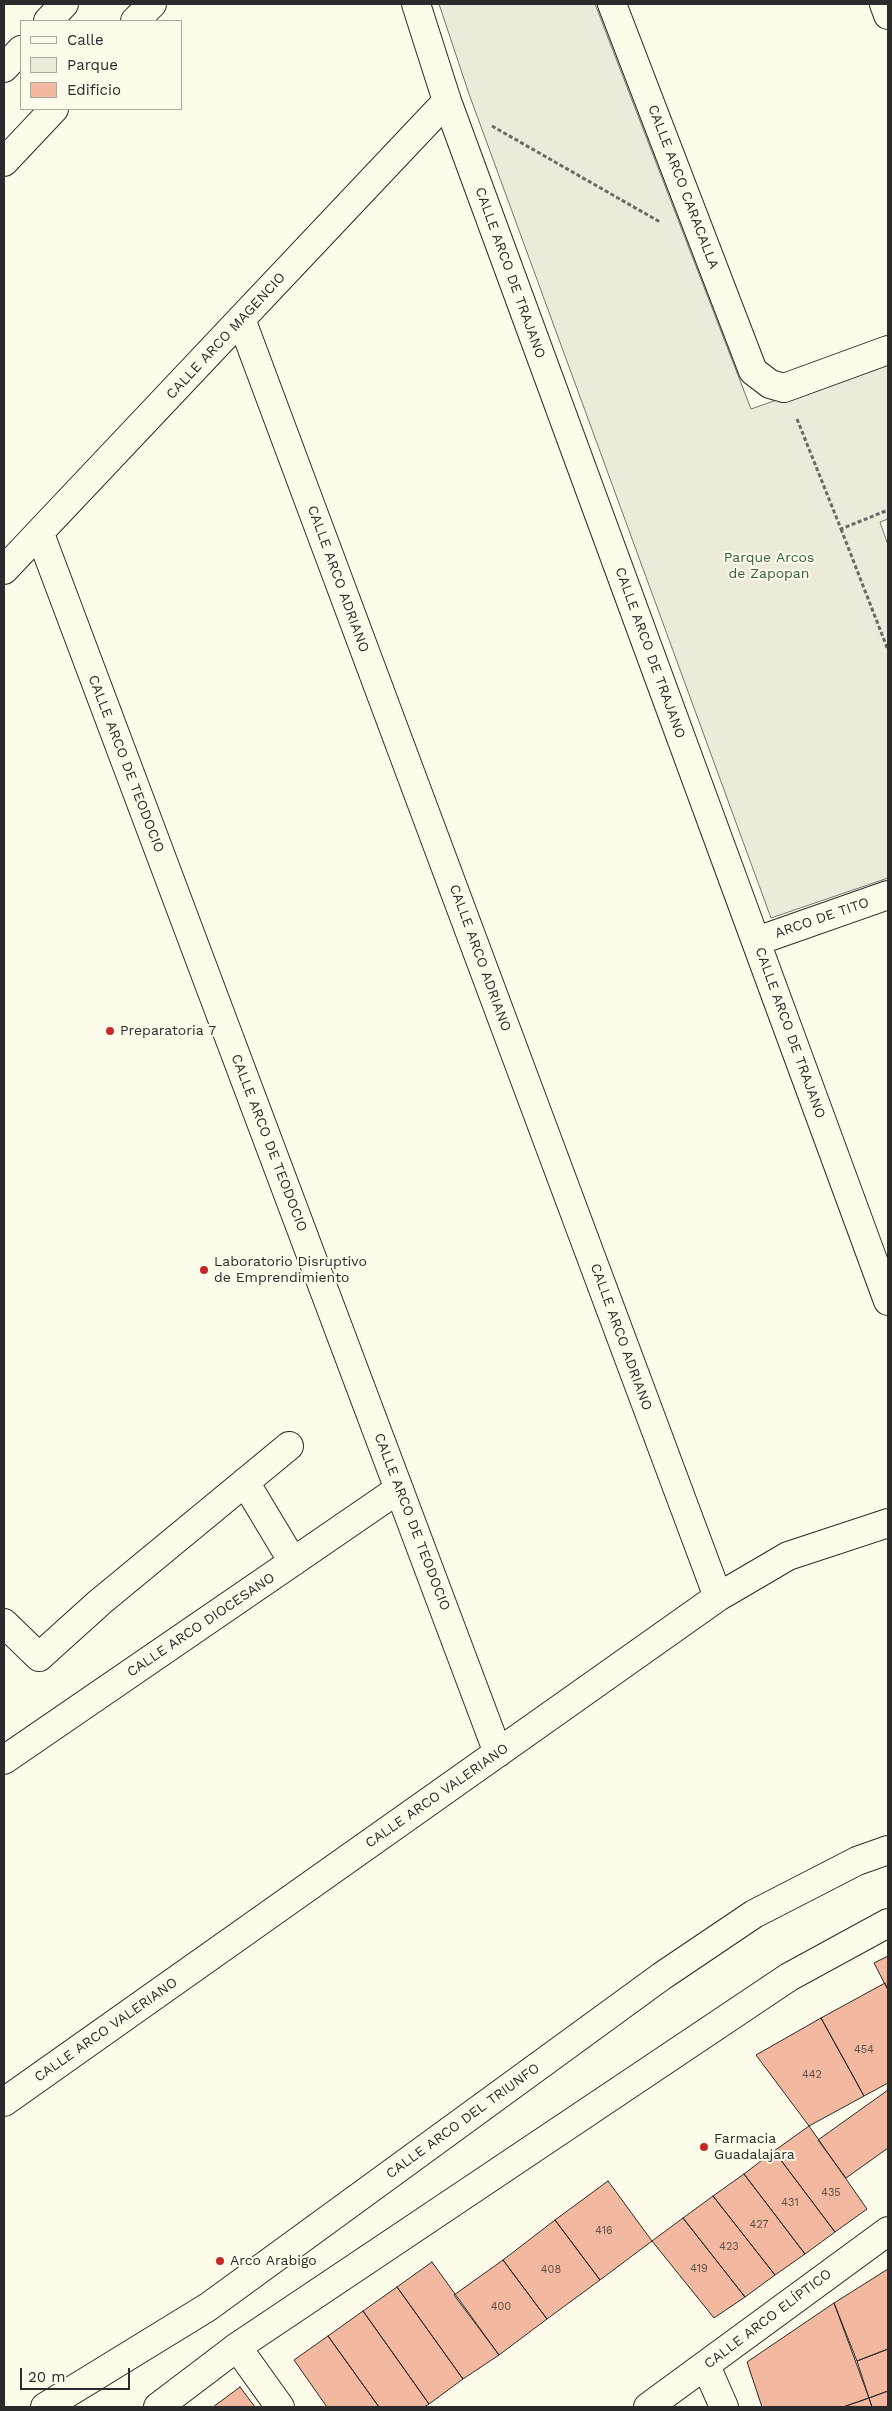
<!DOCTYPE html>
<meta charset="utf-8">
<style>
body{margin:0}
#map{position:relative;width:892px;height:2411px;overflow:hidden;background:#fdfbea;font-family:"Work Sans",sans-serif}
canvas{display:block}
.frame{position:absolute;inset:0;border:5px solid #2b2b2b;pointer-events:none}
.legend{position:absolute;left:20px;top:20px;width:162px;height:90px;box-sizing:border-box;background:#fdfbea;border:1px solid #a9a89e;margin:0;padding:6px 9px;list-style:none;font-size:15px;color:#2b2b2b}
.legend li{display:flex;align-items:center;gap:10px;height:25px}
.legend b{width:25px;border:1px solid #a9a89e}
.scale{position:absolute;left:20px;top:2368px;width:110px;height:22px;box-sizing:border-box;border:2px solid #2b2b2b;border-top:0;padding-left:6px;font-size:15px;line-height:18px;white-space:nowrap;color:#2b2b2b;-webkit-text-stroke:4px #fdfbea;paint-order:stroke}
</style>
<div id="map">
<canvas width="892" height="2411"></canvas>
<div class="frame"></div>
<ul class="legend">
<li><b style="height:6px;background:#fdfbea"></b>Calle</li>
<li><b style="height:14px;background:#ecebdb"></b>Parque</li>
<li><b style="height:14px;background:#f2b8a0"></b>Edificio</li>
</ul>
<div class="scale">20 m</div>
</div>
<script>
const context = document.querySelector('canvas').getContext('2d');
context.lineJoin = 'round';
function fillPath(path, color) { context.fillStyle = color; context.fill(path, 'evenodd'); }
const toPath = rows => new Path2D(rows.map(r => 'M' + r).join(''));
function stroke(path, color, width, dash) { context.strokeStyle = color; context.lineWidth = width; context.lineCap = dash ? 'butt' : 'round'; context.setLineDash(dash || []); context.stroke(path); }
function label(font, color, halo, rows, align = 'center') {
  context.font = font + ' "Work Sans",sans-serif'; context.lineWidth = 4; context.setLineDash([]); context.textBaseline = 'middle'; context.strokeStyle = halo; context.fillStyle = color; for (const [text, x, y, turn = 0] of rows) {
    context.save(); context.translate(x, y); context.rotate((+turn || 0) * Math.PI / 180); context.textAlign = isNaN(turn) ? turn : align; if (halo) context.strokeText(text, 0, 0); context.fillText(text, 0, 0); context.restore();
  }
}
const green = toPath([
 [439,4,595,4,751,409,888,361,888,519,880,522,888,545,888,878,771,918,469,94,439,4]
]);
fillPath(green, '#ecebdb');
stroke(green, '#74746e', 1);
const building = toPath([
 [888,1956,888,1990,874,1963,888,1956],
 [885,1983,888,1990,888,2083,864,2096,821,2018,885,1983],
 [821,2018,864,2096,809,2126,756,2055,821,2018],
 [888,2090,888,2148,846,2178,818,2140,888,2090],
 [809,2126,867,2209,835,2232,774,2151,809,2126],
 [774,2151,835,2232,805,2254,744,2174,774,2151],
 [744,2174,805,2254,775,2275,713,2196,744,2174],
 [608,2181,652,2241,600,2280,555,2220,608,2181],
 [713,2196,775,2275,745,2297,683,2218,713,2196],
 [683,2218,745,2297,714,2318,652,2241,683,2218],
 [555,2220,600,2280,547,2319,503,2260,555,2220],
 [503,2260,547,2319,499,2355,454,2295,503,2260],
 [432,2262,499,2355,463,2379,397,2287,432,2262],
 [888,2269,888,2349,857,2361,834,2303,888,2269],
 [397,2287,463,2379,429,2404,363,2311,397,2287],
 [834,2303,869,2398,843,2407,762,2407,747,2362,834,2303],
 [363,2311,429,2404,424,2407,379,2407,328,2336,363,2311],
 [328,2336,379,2407,327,2407,294,2360,328,2336],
 [888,2349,888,2391,869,2398,857,2361,888,2349],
 [240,2387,255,2407,213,2407,240,2387],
 [888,2391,888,2407,872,2407,869,2398,888,2391],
 [869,2398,872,2407,843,2407,869,2398]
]);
fillPath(building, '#f2b8a0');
stroke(building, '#2b2b2b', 1);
const minor = toPath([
 [416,4,447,101,888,1301],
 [612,4,753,371,770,384,784,388,888,350],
 [884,4,888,15],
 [48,21,64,4],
 [135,21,152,4],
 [4,68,21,50],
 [4,162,54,109],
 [241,319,718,1597],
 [40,534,498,1753],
 [4,570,447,101],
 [757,941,888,895],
 [245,1482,293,1562],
 [4,1623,39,1657,100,1602,289,1446],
 [4,1760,399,1489],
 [4,2102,718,1597,788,1556,888,1523],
 [237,2347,280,2407],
 [706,2366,724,2407],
 [45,2407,208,2307,662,1976,754,1914,857,1861,888,1850],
 [158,2407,237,2347,789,1977,888,1923],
 [648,2407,888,2231]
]);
stroke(minor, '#2b2b2b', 30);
stroke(toPath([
 [492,126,660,222],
 [797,419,841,529,888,510],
 [841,529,888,650]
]), '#6a6964', 3, [4, 2.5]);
stroke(minor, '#fdfbea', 28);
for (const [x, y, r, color] of [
 [110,1031,5,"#c62828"],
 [204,1270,5,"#c62828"],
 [704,2147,5,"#c62828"],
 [220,2261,5,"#c62828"]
]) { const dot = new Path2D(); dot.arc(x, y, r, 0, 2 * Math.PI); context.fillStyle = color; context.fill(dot); stroke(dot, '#fdfbea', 2); }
label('11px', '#5d4e48', null, [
 ["454",864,2050],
 ["442",812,2075],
 ["435",831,2193],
 ["431",790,2203],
 ["427",759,2225],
 ["416",604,2231],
 ["423",729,2247],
 ["419",699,2269],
 ["408",551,2270],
 ["400",501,2307]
]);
label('14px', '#2b2b2b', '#fdfbea', [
 ["CALLE ARCO CARACALLA",683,187,69],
 ["CALLE ARCO DE TRAJANO",510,273,70],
 ["CALLE ARCO MAGENCIO",226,336,-47],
 ["CALLE ARCO ADRIANO",338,579,70],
 ["CALLE ARCO DE TRAJANO",650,653,70],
 ["CALLE ARCO DE TEODOCIO",126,764,69],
 ["ARCO DE TITO",822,918,-19],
 ["CALLE ARCO ADRIANO",480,958,70],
 ["CALLE ARCO DE TRAJANO",790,1033,70],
 ["CALLE ARCO DE TEODOCIO",269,1143,69],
 ["CALLE ARCO ADRIANO",621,1337,70],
 ["CALLE ARCO DE TEODOCIO",412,1522,69],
 ["CALLE ARCO DIOCESANO",201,1625,-34],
 ["CALLE ARCO VALERIANO",437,1796,-35],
 ["CALLE ARCO VALERIANO",106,2030,-35],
 ["CALLE ARCO DEL TRIUNFO",463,2121,-36],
 ["CALLE ARCO ELÍPTICO",768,2319,-37]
]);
label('14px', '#34623c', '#fdfbea', [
 ["Parque Arcos",769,558],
 ["de Zapopan",769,574]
]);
label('14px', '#2b2b2b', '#fdfbea', [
 ["Preparatoria 7",120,1031],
 ["Laboratorio Disruptivo",214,1262],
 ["de Emprendimiento",214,1278],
 ["Farmacia",714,2139],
 ["Guadalajara",714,2155],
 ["Arco Arabigo",230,2261]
], 'left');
</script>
